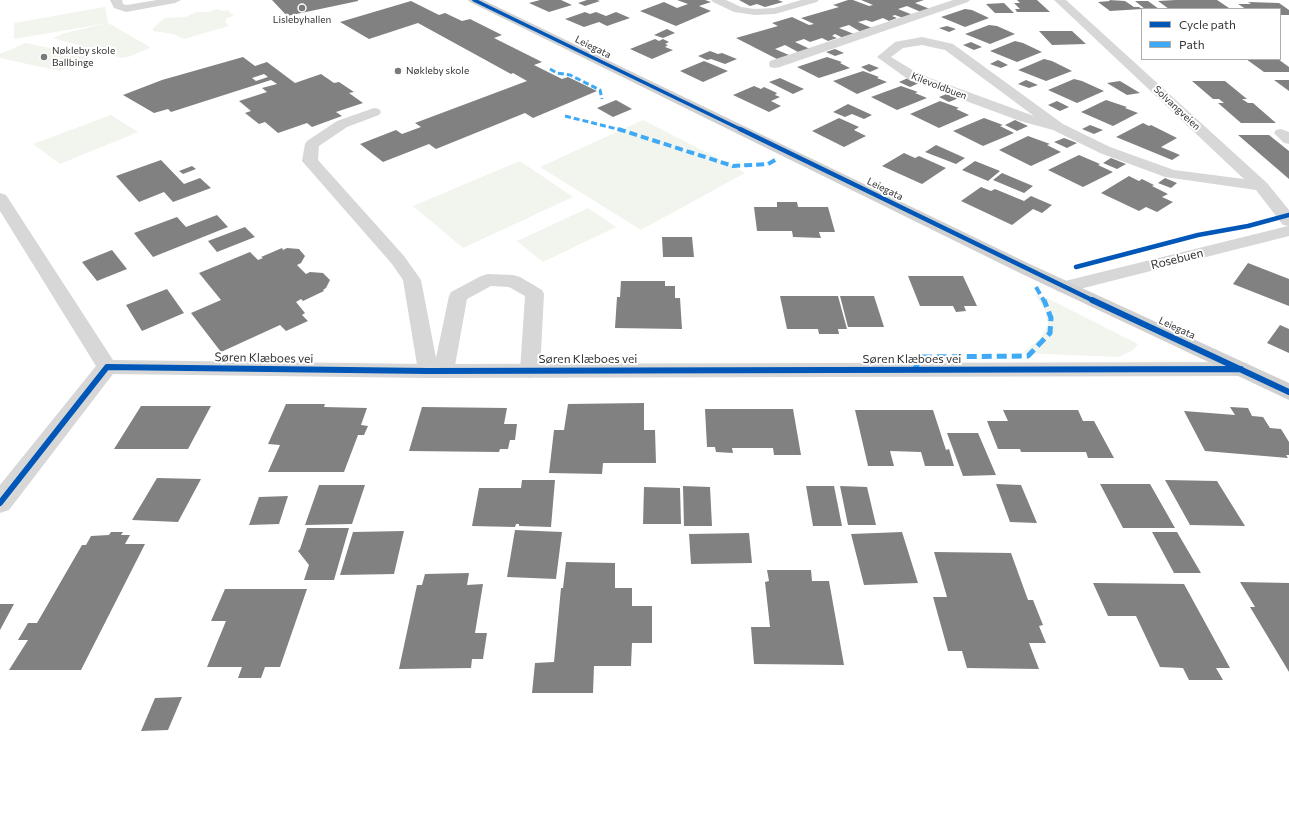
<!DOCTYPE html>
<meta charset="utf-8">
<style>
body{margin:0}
#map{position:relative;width:1289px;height:819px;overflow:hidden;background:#fff;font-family:Commissioner,sans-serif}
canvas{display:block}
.legend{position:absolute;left:1141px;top:8px;width:140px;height:52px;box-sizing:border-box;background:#fff;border:1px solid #adadad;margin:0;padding:5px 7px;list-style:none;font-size:12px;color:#333}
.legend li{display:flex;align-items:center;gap:8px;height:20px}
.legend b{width:20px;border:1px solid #adadad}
</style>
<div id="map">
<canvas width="1289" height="819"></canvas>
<ul class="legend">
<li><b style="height:5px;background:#0057b8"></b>Cycle path</li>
<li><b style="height:5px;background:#3fa9f5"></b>Path</li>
</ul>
</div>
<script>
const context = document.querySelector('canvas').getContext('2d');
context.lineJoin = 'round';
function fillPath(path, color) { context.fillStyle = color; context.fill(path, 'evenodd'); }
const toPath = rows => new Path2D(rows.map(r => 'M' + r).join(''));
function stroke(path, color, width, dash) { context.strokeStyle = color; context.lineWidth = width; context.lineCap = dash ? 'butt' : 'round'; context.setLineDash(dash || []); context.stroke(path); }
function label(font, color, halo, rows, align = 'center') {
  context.font = font + ' Commissioner,sans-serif'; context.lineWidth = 4; context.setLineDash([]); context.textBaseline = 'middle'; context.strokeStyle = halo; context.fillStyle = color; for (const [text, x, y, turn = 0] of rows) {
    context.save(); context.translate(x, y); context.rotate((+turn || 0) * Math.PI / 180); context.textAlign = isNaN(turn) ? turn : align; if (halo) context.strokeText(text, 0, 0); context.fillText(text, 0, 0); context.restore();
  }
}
fillPath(toPath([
 [105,7,108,23,14,39,14,23],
 [217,9,224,11,228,10,234,16,227,18,225,22,229,26,184,39,174,34,153,31,153,28,165,18,185,17,197,12,208,12],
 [108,23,150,47,148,49,128,57,122,58,53,38,65,33],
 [26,43,91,57,60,71,0,58,0,54],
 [111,115,138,132,60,164,33,144],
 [643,120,733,166,745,173,641,230,540,167],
 [520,161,573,197,463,248,413,206],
 [588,208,616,227,543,262,517,241],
 [1034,293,1045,297,1138,344,1133,350,1119,357,1022,353,1040,339,1048,325,1045,310]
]), '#f1f5ed');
fillPath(toPath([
 [272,0,358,0,358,1,287,16],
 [540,0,561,0,572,5,549,12,529,3],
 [587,0,597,0,600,1,585,6,578,3],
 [677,0,705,0,711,2,699,6,711,11,676,26,640,11,664,2,677,8,688,4],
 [739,0,778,0,783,2,765,7,757,4,750,6],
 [848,0,853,0,869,6,873,5,861,0,924,0,915,3,930,9,921,12,907,6,898,9,913,15,903,18,895,15,892,16,897,18,889,21,883,18,872,22,866,20,858,22,872,28,861,32,849,25,839,28,854,34,843,38,835,34,832,36,837,38,828,41,822,38,810,42,804,39,795,42,810,49,798,52,785,45,775,49,789,55,777,59,736,38,778,26,772,23,792,17,809,25,814,24,801,18,839,7,833,5],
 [1017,0,1037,0,1050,12,1017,12,1015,9,1020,9,1014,3,1020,3],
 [1109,0,1125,1,1134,7,1139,7,1142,9,1110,11,1098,2,1110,1],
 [1176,0,1217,0,1229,8,1169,9,1158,1],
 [411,1,439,15,445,13,462,21,470,19,502,35,494,38,542,62,534,65,562,79,568,77,597,91,533,118,525,113,436,149,429,144,383,162,360,144,396,130,402,134,421,127,415,123,527,81,513,73,511,74,418,23,369,39,340,22],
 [1135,1,1148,1,1159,9,1145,9],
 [1248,2,1279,3,1289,10,1289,15,1280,15,1280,9,1246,9,1238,4,1251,4],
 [1004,3,1014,13,995,13,986,4],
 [965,9,972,10,989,18,965,27,941,17],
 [585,12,590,14,596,12,606,16,616,12,630,18,607,26,599,22,584,27,565,19],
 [989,25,997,26,1015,34,990,44,965,34],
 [947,26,956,29,949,32,939,28],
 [667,29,675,33,663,38,654,35],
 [1039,31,1072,31,1086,44,1052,45],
 [655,39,659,41,663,39,669,42,665,44,668,45,665,47,673,50,652,59,630,49],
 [1015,41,1023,43,1042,52,1017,62,990,51],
 [971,42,982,47,974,50,963,45],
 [835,49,844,53,835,56,826,52],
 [710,51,718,54,722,53,737,59,725,64,711,59,707,60,698,56],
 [243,57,255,66,267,62,295,83,321,74,334,83,339,82,354,92,349,93,363,103,336,112,342,116,312,127,307,123,278,133,265,122,259,124,245,113,251,111,239,101,267,92,262,88,277,84,271,80,171,112,168,109,154,113,123,95,162,80],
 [264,74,268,77,256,81,252,78],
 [827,57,842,62,840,63,850,68,819,78,797,67],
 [1044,59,1052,61,1072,71,1046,81,1018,70],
 [1246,59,1278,59,1289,67,1289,72,1264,72],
 [998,60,1008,65,1001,68,990,64],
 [704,61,728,71,703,82,680,71],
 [869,64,879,68,870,72,861,67],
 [863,71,879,77,877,78,887,82,857,94,833,81],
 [780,78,804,89,793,94,769,82],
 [908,78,919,83,910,87,899,82],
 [1074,79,1082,81,1104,91,1077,103,1048,90],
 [1026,80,1038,85,1029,88,1018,84],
 [1274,80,1289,80,1289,91],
 [1120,81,1140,93,1127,95,1107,83],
 [1192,81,1225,81,1247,99,1242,99,1248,103,1253,103,1276,123,1241,123,1218,103,1224,103,1219,99,1213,99],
 [754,86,761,89,764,87,777,93,775,95,780,97,771,101,781,106,769,112,733,95],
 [901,86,918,92,915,93,927,98,897,110,871,97],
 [949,93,959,98,949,102,939,97],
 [616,100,632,109,613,117,597,108],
 [1106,100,1127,107,1125,108,1138,113,1113,126,1081,112],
 [940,101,959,108,956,109,969,115,939,128,910,114],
 [1057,101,1069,107,1060,111,1048,105],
 [848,104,872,115,864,119,852,114,845,117,833,112],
 [839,118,859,127,854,130,866,136,844,147,812,131],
 [984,118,1003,125,1000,126,1014,133,983,146,953,131],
 [1015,120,1028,126,1017,131,1005,125],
 [1143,123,1149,126,1151,125,1177,138,1161,147,1180,155,1172,160,1116,137],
 [1090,125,1103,130,1094,134,1082,129],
 [1238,135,1269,135,1289,151,1289,179],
 [1028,136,1050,144,1047,145,1061,152,1031,166,999,150],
 [1064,138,1077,143,1067,148,1054,142],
 [936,145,965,158,956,164,925,152],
 [904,153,915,158,919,156,946,168,922,184,882,166],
 [1079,155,1100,164,1098,165,1113,172,1083,187,1048,170],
 [1111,158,1126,164,1117,169,1103,163],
 [161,160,184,184,200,178,211,188,173,202,164,192,139,202,116,176],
 [975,161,1000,171,988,181,962,170],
 [192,166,196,169,183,174,179,171],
 [1002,173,1033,186,1024,193,993,180],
 [1129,176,1139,181,1142,179,1154,185,1152,186,1168,194,1162,197,1173,202,1157,212,1146,207,1139,211,1101,193],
 [1165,178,1177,183,1171,188,1158,183],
 [981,187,991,191,995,189,1024,201,1031,196,1052,205,1042,213,1033,209,1012,225,961,201],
 [777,202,797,202,798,207,828,207,835,232,819,232,821,238,793,237,792,231,757,231,754,207,777,207],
 [217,215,228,227,153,257,134,233,177,217,186,227],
 [245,227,255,237,217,252,208,241],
 [662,237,692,237,694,257,663,257],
 [282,248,283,250,287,248,299,249,305,256,301,263,297,265,306,274,310,272,323,273,330,280,326,288,323,290,324,291,303,301,301,299,296,302,305,313,302,315,308,321,286,331,280,325,221,352,191,313,221,300,199,273,250,252,258,260,263,258,261,257],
 [112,250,127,269,97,281,82,262],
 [1248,263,1289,279,1289,306,1233,284],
 [908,276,963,276,977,306,964,306,966,311,956,312,953,306,920,306],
 [621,281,665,281,665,286,675,286,675,298,680,298,682,329,615,328,617,297,620,297],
 [167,289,184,313,142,331,126,305],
 [780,296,838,296,847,329,838,329,839,334,819,334,818,329,787,329],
 [840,296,874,296,884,327,848,327],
 [1280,325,1289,329,1289,353,1267,343],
 [644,403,644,430,655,430,656,463,603,463,602,474,549,473,554,430,564,430,568,404],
 [286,404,325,404,324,407,367,408,361,425,368,426,364,435,358,435,344,472,268,472,280,445,268,444],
 [141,406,211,406,188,449,114,449],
 [422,407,507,408,504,424,517,424,515,440,510,440,508,449,500,449,499,452,409,451],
 [1230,407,1248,408,1252,416,1263,417,1270,428,1281,429,1289,442,1289,455,1286,455,1288,458,1205,451,1184,411,1235,415],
 [705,409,793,409,801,455,774,455,773,448,732,448,733,453,716,452,715,447,707,447],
 [855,410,933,410,946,450,949,449,954,466,925,466,921,452,890,451,894,466,868,466],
 [1003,410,1078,410,1083,421,1094,421,1114,458,1088,458,1086,452,1021,452,1020,449,998,449,987,421,1008,421],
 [947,433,978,433,996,475,963,476],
 [157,478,201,479,178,522,132,520],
 [522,480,555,480,551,527,519,526,519,524,516,524,515,527,472,526,479,488,521,488],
 [1165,480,1217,481,1245,526,1190,525],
 [996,484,1021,485,1037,523,1010,522],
 [1100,484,1150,484,1175,528,1123,528],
 [319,485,365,485,352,524,305,525],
 [683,486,710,487,712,526,684,526],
 [806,486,834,486,842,526,813,526],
 [840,486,867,487,876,525,848,525],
 [644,487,680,488,681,524,643,524],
 [288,496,279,524,249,525,259,497],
 [307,528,349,528,334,580,304,580,309,565,298,551,300,549],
 [515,530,562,532,556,579,507,577],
 [404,531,394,574,340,575,353,532],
 [111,532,123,532,121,535,130,535,125,544,145,544,81,670,9,670,28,640,18,640,28,623,37,623,82,545,86,545,91,536,109,535],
 [902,532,918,583,864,585,851,534],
 [1152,532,1177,532,1201,573,1174,573],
 [749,533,752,563,691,564,689,534],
 [934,552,1011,553,1028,600,1033,600,1043,625,1039,626,1046,643,1029,643,1039,669,967,668,962,651,948,651,933,597,947,597],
 [566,562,615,563,615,588,632,588,632,606,652,606,652,643,632,643,631,666,594,666,593,693,532,693,535,663,554,662,561,588,563,588],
 [767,570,811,570,812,581,829,581,844,665,754,664,751,627,770,627,765,582,769,581],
 [469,573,467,585,483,584,475,633,487,633,483,659,472,659,471,668,399,669,417,585,422,585,425,574],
 [1240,582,1289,583,1289,672,1250,607,1255,607],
 [1093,583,1184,584,1230,668,1216,668,1223,680,1189,680,1183,668,1160,667,1136,616,1108,616],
 [225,589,307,589,280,667,265,667,261,678,238,678,242,667,207,667,226,621,211,621],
 [0,604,14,604,0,630],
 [182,697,168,730,141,731,155,698]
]), '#818181');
fillPath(toPath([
 [110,0,122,0,123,4,127,5,157,0,181,0,175,3,126,12,114,8,110,0],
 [374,108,379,109,381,112,379,115,347,127,319,146,318,160,404,256,421,280,436,358,449,296,451,292,481,276,488,274,513,275,520,277,542,290,544,294,540,371,537,376,530,378,523,376,520,371,525,296,509,287,491,286,467,299,454,371,451,376,444,378,436,375,428,378,421,376,418,371,403,280,392,264,302,161,305,144,307,141,337,121,374,108],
 [1281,129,1289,132,1289,144,1284,143,1274,133,1276,130,1281,129]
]), '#d7d7d7');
fillPath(toPath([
 [711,0,726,0,741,7,755,9,774,8,801,0,819,0,817,2,775,14,755,15,734,12,713,2,711,0],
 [953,0,970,0,968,2,780,67,775,68,770,67,769,64,770,61,953,0],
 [1054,0,1066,0,1267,183,1289,210,1289,236,1064,293,1057,291,1055,287,1057,283,1288,226,1283,225,1256,190,1165,177,1100,153,1053,130,1020,121,909,80,877,57,895,42,922,37,953,44,1063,124,1110,147,1174,170,1244,179,1054,0],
 [922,45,945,50,1034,116,919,74,891,57,903,48,922,45],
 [0,193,6,195,8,198,113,360,428,364,1241,362,1248,364,1251,369,1248,374,1241,376,428,378,113,374,9,510,0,513,0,485,96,366,0,211,0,193]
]), '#d7d7d7');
fillPath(toPath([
 [468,0,483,0,1034,266,1289,383,1289,400,1022,274,470,2,468,0]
]), '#d0d0d0');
stroke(toPath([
 [550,69,557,73,570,75,600,90,602,99],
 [565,116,621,130]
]), '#3fa9f5', 3, [6, 3]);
stroke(toPath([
 [618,129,733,166,768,164,777,159],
 [1036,287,1044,301]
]), '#3fa9f5', 4, [8, 4]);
stroke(toPath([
 [914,370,922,357,1028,356,1050,333,1051,318,1044,300]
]), '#3fa9f5', 5, [10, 5]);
stroke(toPath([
 [474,0,742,130]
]), '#0057b8', 3.5);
stroke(toPath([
 [740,129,1094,301],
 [1076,267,1198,235,1248,226,1289,215]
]), '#0057b8', 4.5);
stroke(toPath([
 [1092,300,1289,392],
 [0,503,107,367,428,371,1241,369]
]), '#0057b8', 6);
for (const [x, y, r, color] of [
 [302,8,4,"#7a7a7a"],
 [44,57,4,"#7a7a7a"],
 [398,71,4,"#7a7a7a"]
]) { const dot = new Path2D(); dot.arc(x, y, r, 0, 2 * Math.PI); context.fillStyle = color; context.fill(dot); stroke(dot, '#fff', 1.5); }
label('10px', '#333', '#fff', [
 ["Lislebyhallen",302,20,"center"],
 ["Nøkleby skole",52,51],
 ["Ballbinge",52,63],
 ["Nøkleby skole",406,71]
], 'left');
label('10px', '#333', '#fff', [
 ["Leiegata",593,47,26],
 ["Kilevoldbuen",939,86,21],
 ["Solvangveien",1177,108,43],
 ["Leiegata",885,189,26],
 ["Leiegata",1177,328,25]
]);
label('12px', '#333', '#fff', [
 ["Rosebuen",1177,259,-14],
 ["Søren Klæboes vei",264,358,1],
 ["Søren Klæboes vei",588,359],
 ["Søren Klæboes vei",912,359]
]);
</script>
